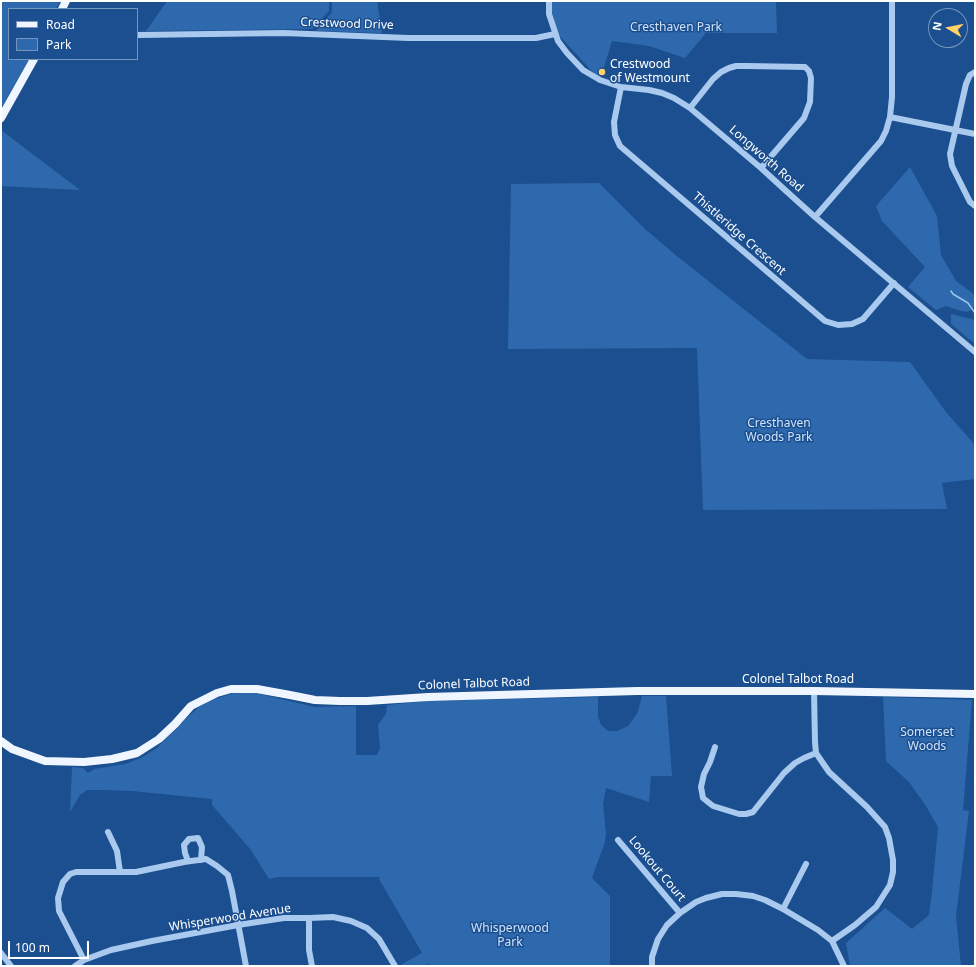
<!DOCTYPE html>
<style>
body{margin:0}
#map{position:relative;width:976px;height:967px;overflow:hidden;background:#1b4f8f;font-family:"Noto Sans",sans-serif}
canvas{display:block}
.frame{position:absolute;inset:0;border:2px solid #fff;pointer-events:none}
.legend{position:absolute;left:8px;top:8px;width:130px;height:52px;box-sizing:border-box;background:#1b4f8f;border:1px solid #7695bc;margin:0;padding:5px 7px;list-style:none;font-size:12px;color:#fff}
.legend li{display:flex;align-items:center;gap:8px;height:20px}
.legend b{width:20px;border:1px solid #7695bc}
.north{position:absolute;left:928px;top:8px;width:40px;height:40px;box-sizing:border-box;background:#1b4f8f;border:1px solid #7695bc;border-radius:50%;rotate:280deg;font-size:11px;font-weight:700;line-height:16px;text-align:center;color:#fff}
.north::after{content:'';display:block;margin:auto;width:14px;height:18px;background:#ffd166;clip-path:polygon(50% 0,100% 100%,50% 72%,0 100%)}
.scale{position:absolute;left:8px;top:941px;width:81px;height:18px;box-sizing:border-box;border:2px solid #fff;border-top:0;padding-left:5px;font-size:12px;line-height:14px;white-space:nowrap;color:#fff;-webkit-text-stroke:3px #1b4f8f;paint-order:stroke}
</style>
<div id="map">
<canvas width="976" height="967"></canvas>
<div class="frame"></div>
<ul class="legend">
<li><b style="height:5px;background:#f0f6ff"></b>Road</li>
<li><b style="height:11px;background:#2e69ad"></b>Park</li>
</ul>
<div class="north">N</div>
<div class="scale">100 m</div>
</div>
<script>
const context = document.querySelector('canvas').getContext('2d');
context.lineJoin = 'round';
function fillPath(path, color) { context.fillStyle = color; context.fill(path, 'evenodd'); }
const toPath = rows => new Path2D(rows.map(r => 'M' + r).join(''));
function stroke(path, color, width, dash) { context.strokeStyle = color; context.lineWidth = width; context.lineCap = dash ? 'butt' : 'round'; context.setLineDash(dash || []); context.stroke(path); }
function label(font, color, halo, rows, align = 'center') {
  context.font = font + ' "Noto Sans",sans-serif'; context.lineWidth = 3; context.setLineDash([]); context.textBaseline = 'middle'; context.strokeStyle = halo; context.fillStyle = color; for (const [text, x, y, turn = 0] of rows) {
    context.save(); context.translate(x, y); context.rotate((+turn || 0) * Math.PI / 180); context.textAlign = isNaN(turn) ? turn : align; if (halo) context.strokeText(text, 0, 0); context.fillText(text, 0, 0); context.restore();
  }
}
fillPath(toPath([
 [1,1,60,1,56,9,9,9,9,59,29,59,1,109],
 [167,1,329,1,329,11,312,29,146,31],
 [332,1,377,1,382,33,316,31,332,12],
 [552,1,776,1,777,33,706,33,685,58,649,46,612,41,600,80,556,32,551,7],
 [1,130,80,190,1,186],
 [910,167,937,216,941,255,956,281,975,295,975,305,971,310,967,312,961,311,946,306,936,310,908,287,925,267,882,221,876,206],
 [599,183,645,229,678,257,807,359,910,362,946,412,975,445,975,479,942,483,947,509,703,510,697,348,508,349,511,184],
 [951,314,975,320,975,344,951,324],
 [251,692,315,707,356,706,356,755,377,755,380,748,378,725,386,714,387,705,427,701,598,697,598,716,601,725,608,731,617,731,628,726,637,714,642,696,666,696,672,776,651,776,649,802,606,788,603,804,606,833,605,842,592,878,610,896,610,966,430,966,428,964,424,966,399,966,422,953,379,879,380,877,278,877,269,879,251,850,212,805,212,799,132,791,103,790,87,790,80,795,70,812,72,767,83,768,88,773,94,769,125,764,141,758,157,748,190,715,199,707,212,700,234,693],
 [883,697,972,700,963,810,969,811,956,916,961,966,850,966,846,943,885,908,912,929,929,915,932,892,938,827,926,806,909,782,886,761]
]), '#2e69ad');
stroke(toPath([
 [951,291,953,294,968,303,975,313]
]), '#9cc4f0', 1.5);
stroke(toPath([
 [549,1,549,14,558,41,567,53,583,70,600,80,621,87,649,90,662,93,674,98,690,108,761,168,785,190,815,217,975,352],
 [137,35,284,33,408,38,536,38,555,34],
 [975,72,970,75,966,84,950,154,952,166,970,202,975,206],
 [621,87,614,122,615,135,620,146,825,321,838,325,852,324,863,319,894,283],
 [690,108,713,79,721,72,729,68,736,66,747,66,805,67,809,71,811,78,810,102,804,118,761,168],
 [890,117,975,134],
 [815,217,881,141,886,131,890,117,892,97,892,1],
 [814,691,815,742,816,753,829,772,867,807,885,827,889,838,893,860,893,872,890,885,876,907,855,925,832,941],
 [715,747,710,762,704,774,701,787,703,798,713,806,739,814,746,814,753,812,784,773,795,763,804,758,816,753],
 [108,832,117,851,120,872],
 [618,840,680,913],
 [188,861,185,853,184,845,189,839,198,838,202,847,201,860],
 [783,909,806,864],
 [309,918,309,950,312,966],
 [1,953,11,966],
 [84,960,59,911,58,898,63,882,70,874,76,872,136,872,184,862,206,859,217,866,228,875,232,891,246,966],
 [75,966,84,960,111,950,152,941,238,925,284,918,309,918,333,917,351,921,367,928,379,939,395,966],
 [652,966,652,957,658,939,667,925,680,913,696,902,706,898,722,894,736,894,753,896,765,900,783,909,818,930,832,941,844,966]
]), '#a9c9ee', 6);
stroke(toPath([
 [62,9,66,1],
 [1,118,34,59],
 [1,741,12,749,45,761,84,762,112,759,137,753,159,739,175,724,191,706,217,693,231,689,257,689,290,695,315,700,340,701,367,701,428,697,637,691,814,691,975,694]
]), '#f0f6ff', 8);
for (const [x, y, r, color] of [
 [602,72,4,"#ffd166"]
]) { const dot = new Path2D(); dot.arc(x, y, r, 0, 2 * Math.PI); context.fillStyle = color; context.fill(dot); stroke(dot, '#1b4f8f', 1.5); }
label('12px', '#fff', '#1b4f8f', [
 ["Crestwood Drive",347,24,2],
 ["Longworth Road",766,159,41],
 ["Thistleridge Crescent",739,234,41],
 ["Colonel Talbot Road",798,680],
 ["Colonel Talbot Road",474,684,-2],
 ["Lookout Court",657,869,50],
 ["Whisperwood Avenue",230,918,-9]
]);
label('12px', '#cfe3fa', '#1b4f8f', [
 ["Cresthaven Park",676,28],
 ["Cresthaven",779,424],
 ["Woods Park",779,438],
 ["Somerset",927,733],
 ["Woods",927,747],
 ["Whisperwood",510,929],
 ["Park",510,943]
]);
label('12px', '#fff', '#1b4f8f', [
 ["Crestwood",610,65],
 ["of Westmount",610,79]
], 'left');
</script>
